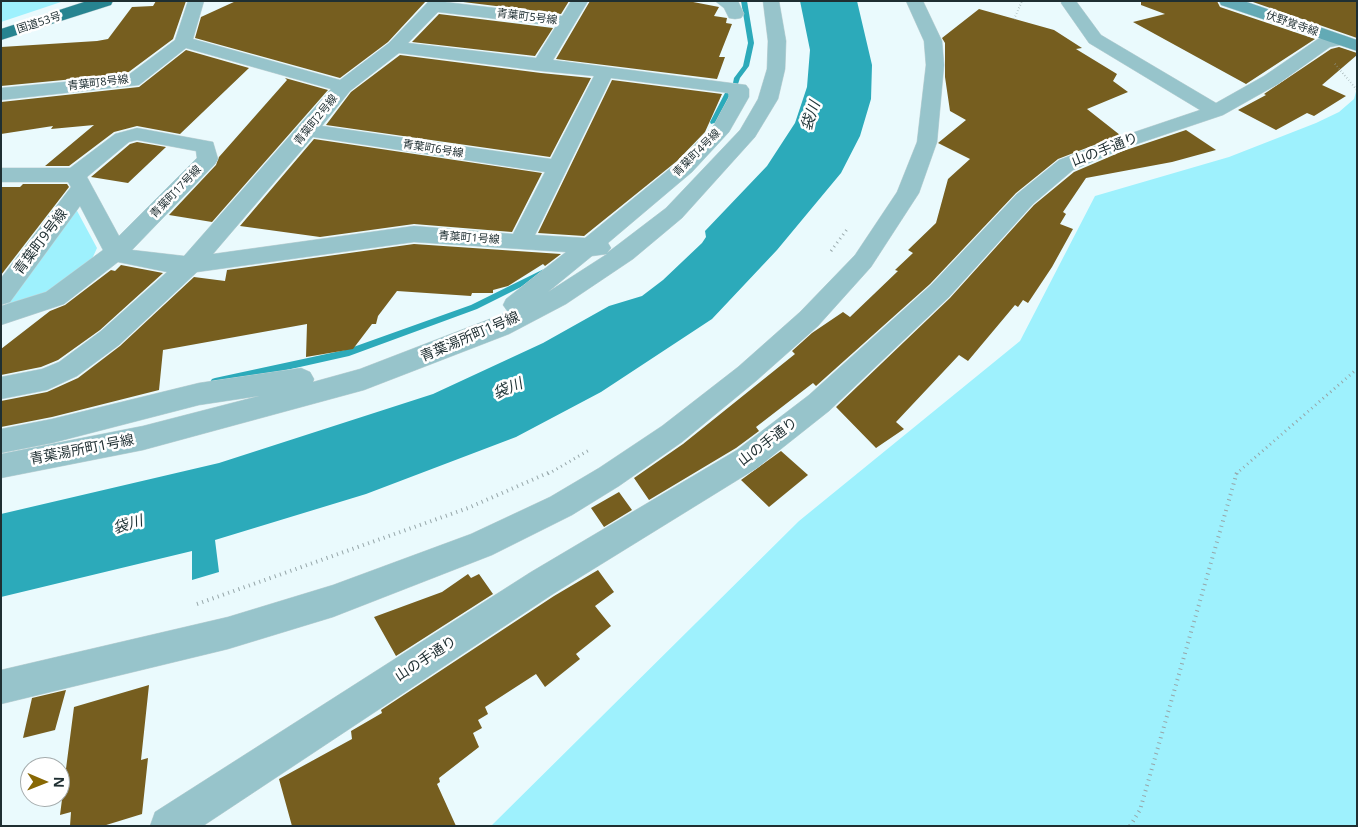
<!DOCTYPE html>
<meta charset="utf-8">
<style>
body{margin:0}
#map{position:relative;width:1358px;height:827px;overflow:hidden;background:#eafafd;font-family:"Noto Sans",sans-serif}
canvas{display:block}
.frame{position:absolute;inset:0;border:2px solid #1f2f32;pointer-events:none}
.north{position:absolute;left:20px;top:757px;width:50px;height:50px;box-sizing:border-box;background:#fff;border:1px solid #a5acad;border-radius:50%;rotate:91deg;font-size:14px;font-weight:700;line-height:20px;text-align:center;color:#1f2f32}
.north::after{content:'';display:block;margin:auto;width:18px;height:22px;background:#886804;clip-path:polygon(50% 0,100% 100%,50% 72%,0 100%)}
</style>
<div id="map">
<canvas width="1358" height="827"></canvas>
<div class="frame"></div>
<div class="north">N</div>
</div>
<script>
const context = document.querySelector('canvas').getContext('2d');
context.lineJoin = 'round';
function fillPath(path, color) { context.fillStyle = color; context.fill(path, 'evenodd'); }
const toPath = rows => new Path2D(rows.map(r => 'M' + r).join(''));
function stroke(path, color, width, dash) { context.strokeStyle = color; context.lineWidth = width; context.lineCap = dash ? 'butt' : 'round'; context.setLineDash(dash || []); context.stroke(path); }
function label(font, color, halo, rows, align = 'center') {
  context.font = font + ' "Noto Sans","Noto Sans JP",sans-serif'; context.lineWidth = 5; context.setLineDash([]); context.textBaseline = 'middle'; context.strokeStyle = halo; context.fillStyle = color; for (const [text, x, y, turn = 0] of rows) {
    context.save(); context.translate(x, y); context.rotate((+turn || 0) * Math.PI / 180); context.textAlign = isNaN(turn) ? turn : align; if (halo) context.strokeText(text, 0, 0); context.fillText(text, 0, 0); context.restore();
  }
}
fillPath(toPath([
 [1,1,64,1,1,22],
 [1357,88,1357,826,491,826,799,521,1020,341,1095,196,1229,157,1316,123,1339,112,1354,99],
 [76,209,97,248,92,259,49,293,9,305,4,302]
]), '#9ef1fd');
fillPath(toPath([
 [800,1,857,1,872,65,871,99,860,136,841,173,777,250,712,319,601,392,516,437,366,494,215,540,219,572,192,580,192,551,1,597,1,514,219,463,433,394,543,343,609,306,642,296,663,280,702,243,706,237,705,231,767,166,795,123,807,87,810,50]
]), '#2caaba');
fillPath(toPath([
 [741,1,747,1,754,43,749,66,740,78,738,84,736,85,733,83,734,78,743,66,748,43,741,1],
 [729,89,732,91,718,122,711,124,710,122,726,91,729,89],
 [546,268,550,271,549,273,477,309,349,356,215,386,212,385,210,382,212,379,215,378,345,350,471,305,546,268]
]), '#2caaba');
fillPath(toPath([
 [156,1,186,1,173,39,126,74,1,86,1,47,97,41,108,39,132,7,153,6],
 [236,1,426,1,388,42,340,78,195,38,201,17],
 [455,1,569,1,561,14],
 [590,1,688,1,719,7,714,16,727,18,726,23,732,24,719,57,725,57,717,79,556,59],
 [1141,1,1217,1,1220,7,1315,39,1246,84,1133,22,1165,14,1141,5],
 [1250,1,1357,1,1357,38],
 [979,9,1054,30,1082,48,1076,49,1117,74,1113,81,1128,92,1087,109,1120,135,1058,159,1016,193,930,284,816,386,813,383,756,427,759,431,736,448,649,500,634,478,683,444,795,354,792,351,812,333,843,312,850,317,898,271,895,270,913,253,908,250,936,223,948,179,970,159,938,143,966,120,950,111,945,77,945,43,942,38],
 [439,14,553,28,535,56,412,42],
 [1339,47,1357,53,1357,55,1322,85,1346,96,1314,116,1307,113,1276,130,1238,110,1266,95,1264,94,1331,49],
 [186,50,249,68,180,134,137,126,114,132,69,166,45,166,94,125,51,129,53,126,1,134,1,102,139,87],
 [400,55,541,73,591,78,550,157,326,125,351,92],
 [285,78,328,90,212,222,169,215,216,165,219,157,287,80],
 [612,80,722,94,705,132,677,161,584,236,538,233],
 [1186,130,1216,150,1172,162,1086,178,1063,212,1066,214,1060,224,1073,229,1052,267,1028,303,1023,300,1018,307,1015,305,968,361,959,355,896,422,904,429,876,448,836,407,950,298,1034,205,1074,172,1123,151],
 [314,139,542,173,512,232,414,224,320,237,240,226],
 [137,142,166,147,128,183,91,177,130,144],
 [23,184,67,184,69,187,1,275,1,187,20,187],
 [414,244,561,254,545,266,543,264,508,286,493,290,493,293,472,293,471,296,397,291,378,316,376,324,372,324,353,349,306,357,307,324,163,350,159,390,52,417,1,427,1,401,47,392,78,378,120,346,194,277,225,281,227,270],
 [121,265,163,273,100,330,58,360,41,367,1,375,1,349,50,311,65,305,111,270,115,271],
 [781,451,808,475,769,507,741,480],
 [619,492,632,510,604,527,591,508],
 [598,570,614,592,595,606,611,626,576,654,580,659,545,687,536,674,485,707,488,714,478,720,482,728,473,733,479,747,439,778,440,782,437,784,456,826,292,826,279,779,352,739,351,731,382,713,381,710,554,596],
 [468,574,471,578,479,574,493,594,396,656,374,617,442,592],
 [149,685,141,760,148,758,142,814,103,826,70,826,71,812,60,815,74,707],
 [66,690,55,730,23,738,32,698]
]), '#765e1f');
const street = toPath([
 [188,1,204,1,193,39,340,80,389,43,428,2,437,1,562,16,571,1,588,1,553,60,746,85,749,89,749,97,729,132,692,172,608,243,611,248,607,253,666,208,740,130,758,99,767,69,768,41,763,1,779,1,786,41,785,69,778,99,755,137,682,218,633,259,566,304,509,334,364,390,143,450,1,478,1,454,143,426,259,396,199,405,52,443,1,453,1,429,52,419,199,383,301,368,310,372,314,379,313,382,360,369,508,312,503,305,506,299,566,252,414,242,197,272,119,345,77,376,47,390,1,399,1,377,42,369,59,362,101,331,167,272,118,262,64,304,1,325,1,306,46,292,103,250,80,206,10,302,1,305,1,278,71,187,68,182,1,182,1,168,70,168,115,134,137,128,213,142,218,159,215,164,132,250,184,256,331,89,186,48,139,85,1,100,1,88,127,76,175,40,188,1],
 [438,12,556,26,536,58,408,43,438,12],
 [399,53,541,71,594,76,551,159,322,126,350,91,399,53],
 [611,78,729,93,729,97,714,125,678,162,585,238,535,235,611,78],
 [313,137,545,172,513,234,414,226,213,254,313,137],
 [137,140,196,151,197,158,119,236,87,177,129,142,137,140],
 [607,254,548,292,592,256,607,254],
 [715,1,738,1,744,14,741,18,735,19,729,18,724,8,715,1],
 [906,1,923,1,942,41,944,65,937,142,919,193,871,267,818,326,756,381,682,442,619,486,572,515,492,555,333,617,228,649,1,704,1,670,228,617,333,585,471,534,550,497,599,468,662,426,738,367,800,312,855,255,897,192,917,142,926,65,924,41,906,1],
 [1062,1,1076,1,1101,35,1216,103,1264,76,1318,39,1339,35,1345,36,1348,40,1345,44,1330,47,1278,84,1223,115,1122,149,1073,170,1033,204,949,297,829,411,757,468,553,594,203,826,150,826,155,812,531,572,737,450,809,395,931,285,1017,194,1059,160,1108,141,1200,110,1089,43,1061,3,1062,1]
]);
const secondary = toPath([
 [1219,1,1244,1,1357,40,1357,51,1221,5,1219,1]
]);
const highway = toPath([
 [87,1,113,1,111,5,1,40,1,29,87,1]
]);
stroke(street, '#c5d5d8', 1);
stroke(secondary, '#c5d5d8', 1);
stroke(highway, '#c5d5d8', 1);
stroke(toPath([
 [1014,19,1022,1],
 [1335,64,1357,90]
]), '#96a6a9', 2, [0.5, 2.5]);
stroke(toPath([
 [831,251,848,228],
 [548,474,591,449],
 [1236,474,1357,369]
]), '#96a6a9', 3, [1, 4]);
stroke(toPath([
 [197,604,468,508,550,472],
 [1130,826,1140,810,1237,472]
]), '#96a6a9', 4, [1, 4.5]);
fillPath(street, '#97c4cb');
fillPath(secondary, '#63aab5');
fillPath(highway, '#278490');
label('11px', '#1f2f32', '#fff', [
 ["青葉町5号線",527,17,7],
 ["国道53号",39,23,-18],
 ["伏野覚寺線",1292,24,19],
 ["青葉町8号線",98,83,-7],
 ["青葉町2号線",316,120,-51],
 ["青葉町6号線",433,149,9],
 ["青葉町4号線",697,153,-45],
 ["青葉町17号線",176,192,-46],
 ["青葉町1号線",469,238,4]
]);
label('14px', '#1f2f32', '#fff', [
 ["山の手通り",1105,150,-21],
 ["青葉町9号線",41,242,-53],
 ["青葉湯所町1号線",470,337,-23],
 ["山の手通り",768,442,-37],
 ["青葉湯所町1号線",82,450,-11],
 ["山の手通り",426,659,-33]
]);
label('italic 15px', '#1e3336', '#fff', [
 ["袋川",811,116,-71],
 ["袋川",508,389,-23],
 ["袋川",128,525,-16]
]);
</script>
